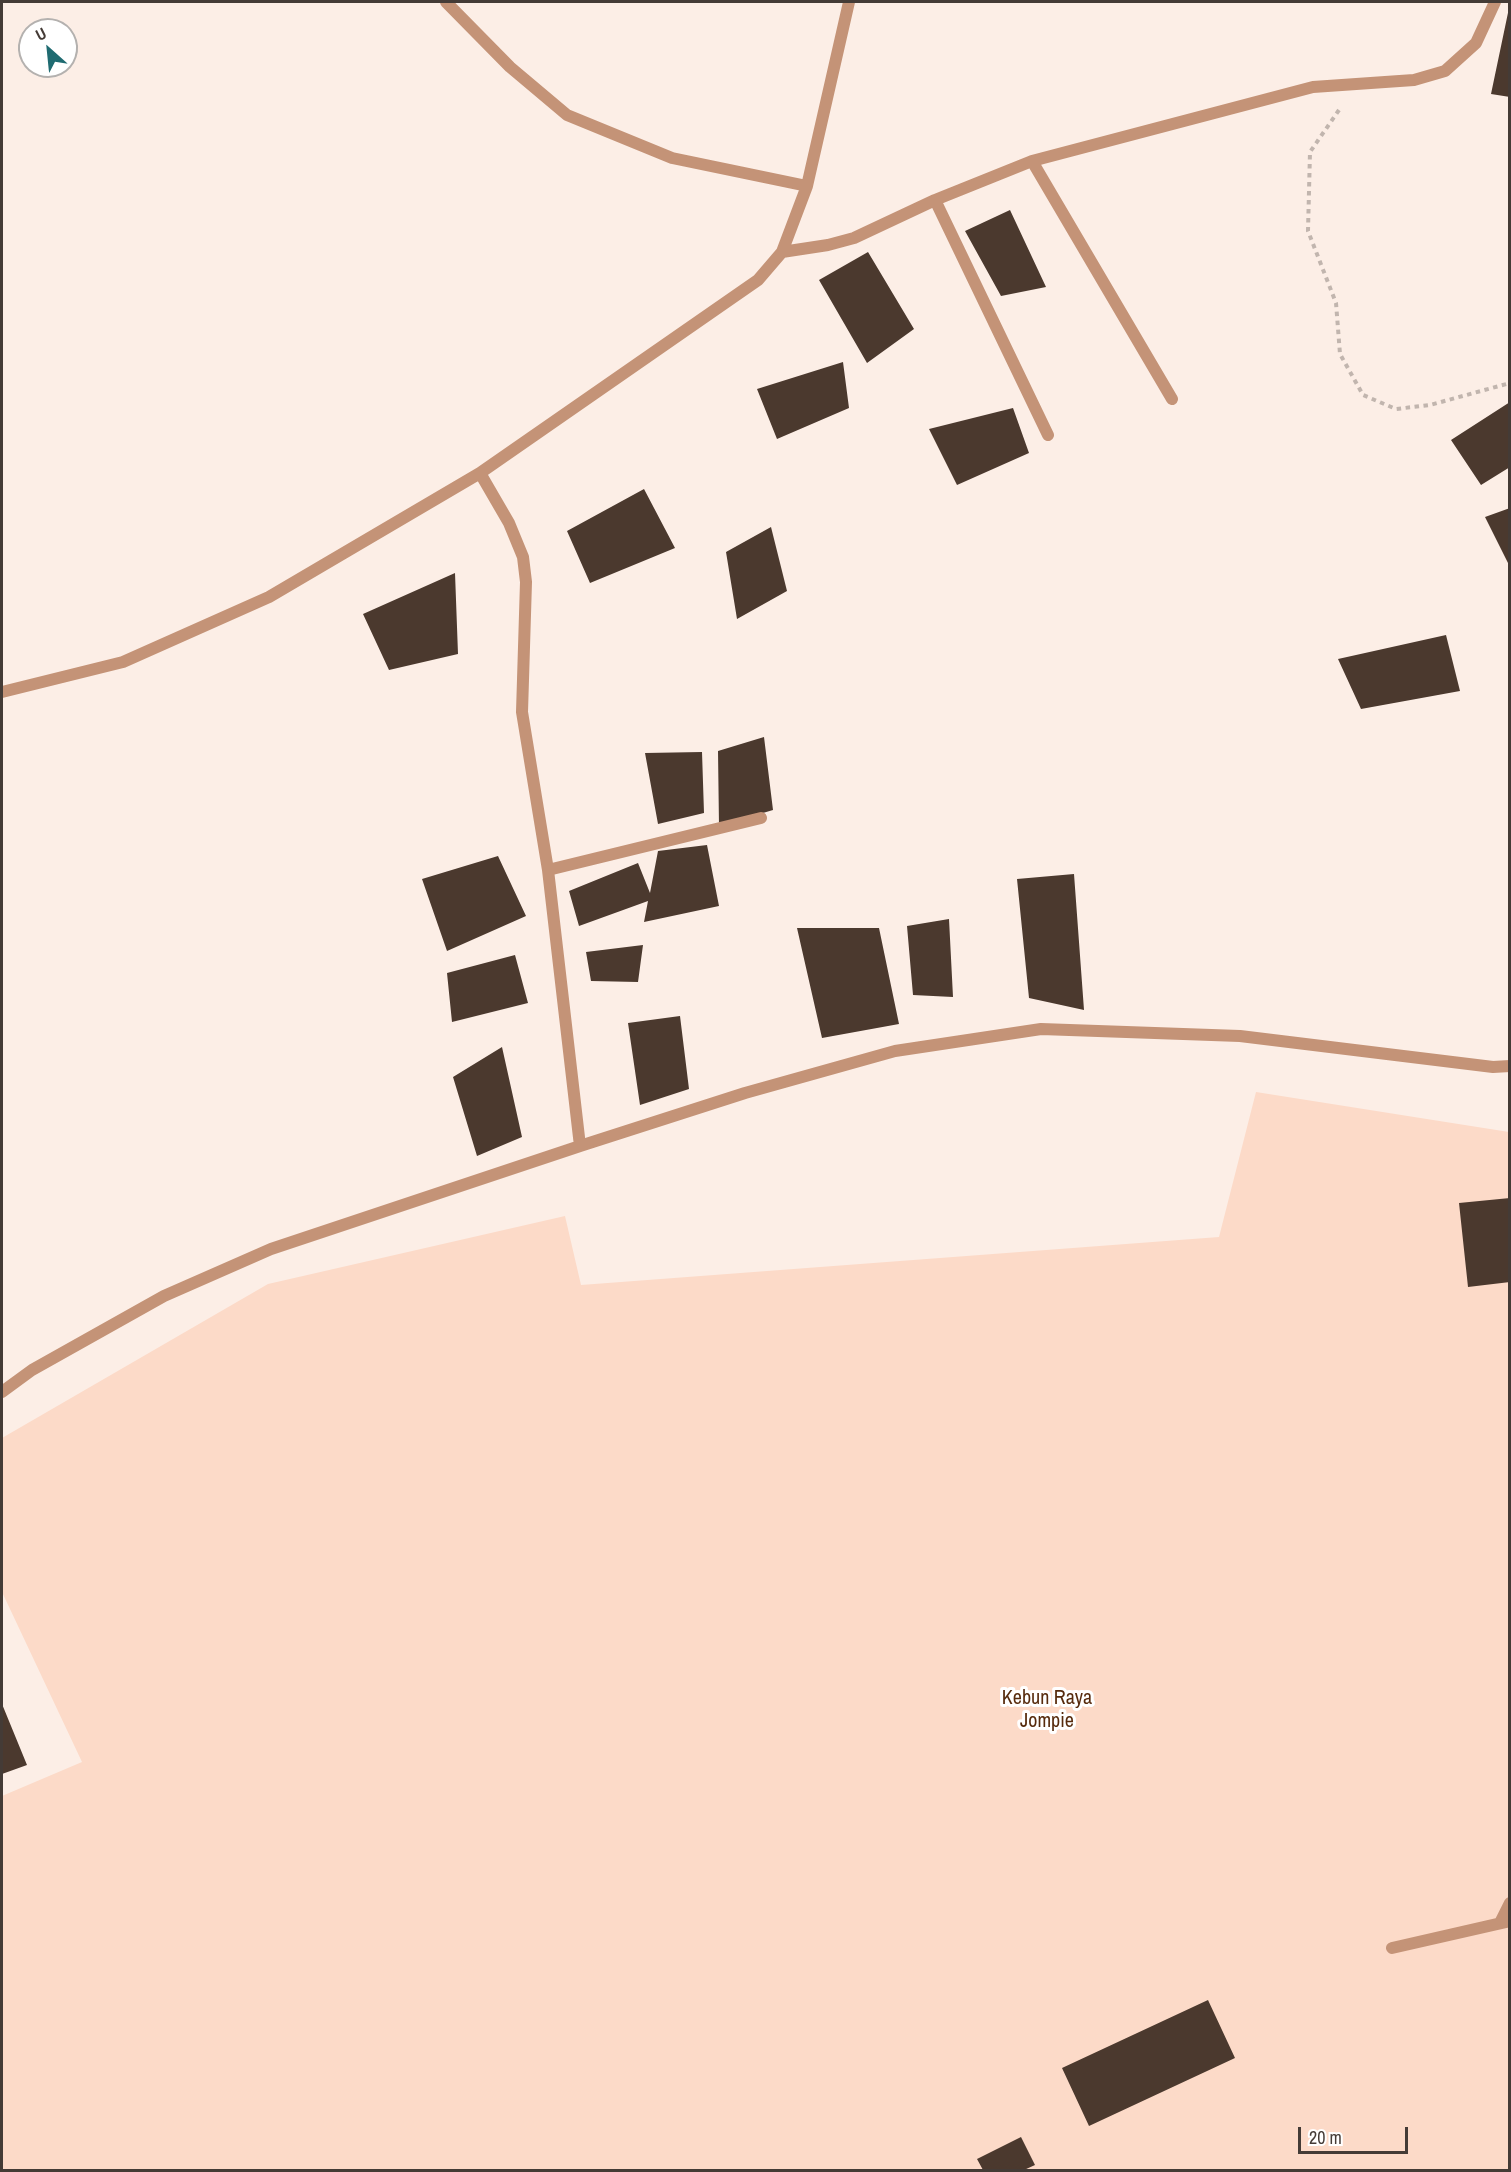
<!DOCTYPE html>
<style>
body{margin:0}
#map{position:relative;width:1511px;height:2172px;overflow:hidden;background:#fceee6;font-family:"Archivo Narrow",sans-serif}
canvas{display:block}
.frame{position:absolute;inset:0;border:3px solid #443b36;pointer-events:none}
.north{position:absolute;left:18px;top:18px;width:60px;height:60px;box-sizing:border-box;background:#fff;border:2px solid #b4b1af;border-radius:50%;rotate:333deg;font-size:16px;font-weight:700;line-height:24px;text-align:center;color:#443b36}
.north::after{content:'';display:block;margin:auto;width:21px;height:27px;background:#1f6b71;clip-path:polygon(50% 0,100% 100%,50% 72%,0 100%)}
.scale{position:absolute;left:1298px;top:2127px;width:110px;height:27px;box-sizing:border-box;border:3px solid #443b36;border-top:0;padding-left:8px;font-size:18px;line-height:21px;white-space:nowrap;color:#443b36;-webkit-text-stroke:4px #fff;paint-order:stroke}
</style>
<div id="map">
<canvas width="1511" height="2172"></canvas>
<div class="frame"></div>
<div class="north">U</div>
<div class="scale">20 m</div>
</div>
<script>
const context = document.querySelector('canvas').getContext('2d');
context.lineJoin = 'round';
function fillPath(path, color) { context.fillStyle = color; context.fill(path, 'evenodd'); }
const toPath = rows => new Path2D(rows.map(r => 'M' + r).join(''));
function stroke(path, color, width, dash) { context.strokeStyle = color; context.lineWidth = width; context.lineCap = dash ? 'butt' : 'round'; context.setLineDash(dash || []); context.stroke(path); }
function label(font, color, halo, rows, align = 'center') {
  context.font = font + ' "Archivo Narrow",sans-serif'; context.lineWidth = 6; context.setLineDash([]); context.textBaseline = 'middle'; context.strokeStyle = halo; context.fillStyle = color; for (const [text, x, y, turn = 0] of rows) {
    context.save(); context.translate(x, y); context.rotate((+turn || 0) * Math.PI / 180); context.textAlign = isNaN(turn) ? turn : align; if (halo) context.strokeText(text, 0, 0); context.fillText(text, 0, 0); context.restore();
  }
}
fillPath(toPath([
 [1256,1092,1509,1132,1509,2170,2,2170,2,1796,82,1762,2,1592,2,1438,268,1284,565,1216,581,1285,1219,1237]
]), '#fcdac8');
fillPath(toPath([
 [1509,8,1510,8,1510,97,1491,94],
 [1010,210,1046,287,1001,296,965,231],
 [868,252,914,329,867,363,819,280],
 [843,362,849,408,777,439,757,389],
 [1510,402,1510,467,1481,485,1451,440],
 [1013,408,1029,453,957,485,929,429],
 [644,489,675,548,590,583,567,531],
 [1510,508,1510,567,1485,517],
 [771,527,787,591,737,619,726,552],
 [455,573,458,654,389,670,363,614],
 [1446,635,1460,691,1361,709,1338,659],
 [764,737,773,810,719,826,718,751],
 [702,752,704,813,658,824,645,753],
 [707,845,719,906,644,922,648,901,579,926,569,891,638,863,650,893,658,851],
 [498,856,526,916,447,951,422,879],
 [1074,874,1084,1010,1029,998,1017,879],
 [949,919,953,997,913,995,907,926],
 [797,928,879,928,899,1024,822,1038],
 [643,945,638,982,591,981,586,952],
 [515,955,528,1003,452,1022,447,973],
 [680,1016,689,1089,640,1105,628,1023],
 [502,1047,522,1137,477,1156,453,1077],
 [1510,1198,1510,1282,1468,1287,1459,1203],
 [2,1704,27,1765,2,1774],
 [1208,2000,1235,2058,1089,2126,1062,2068],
 [1021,2137,1035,2165,1024,2170,983,2170,977,2159]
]), '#4b392e');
stroke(toPath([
 [1339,110,1310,152,1308,231,1336,303,1340,354,1363,395,1396,409,1430,405,1510,383]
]), '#c1b5ae', 4, [4.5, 4.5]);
stroke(toPath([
 [446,2,510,67,567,115,672,158,807,186],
 [1032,161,1172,399],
 [935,200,1048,435],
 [782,252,828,245,854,238,935,200,1032,161,1313,87,1414,80,1445,71,1476,43,1495,2],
 [2,692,123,662,269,597,480,473,758,280,782,252,807,186,849,2],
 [548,870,761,818],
 [580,1146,745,1093,895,1051,1041,1029,1240,1036,1493,1067,1510,1066],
 [2,1392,32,1370,164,1296,271,1249,580,1146,548,870,522,712,526,582,523,557,509,523,480,473],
 [1500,1923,1510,1903],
 [1392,1948,1510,1921]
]), '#c49377', 12);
label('20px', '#572b0d', '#fff', [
 ["Kebun Raya",1047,1699],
 ["Jompie",1047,1722]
]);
</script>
